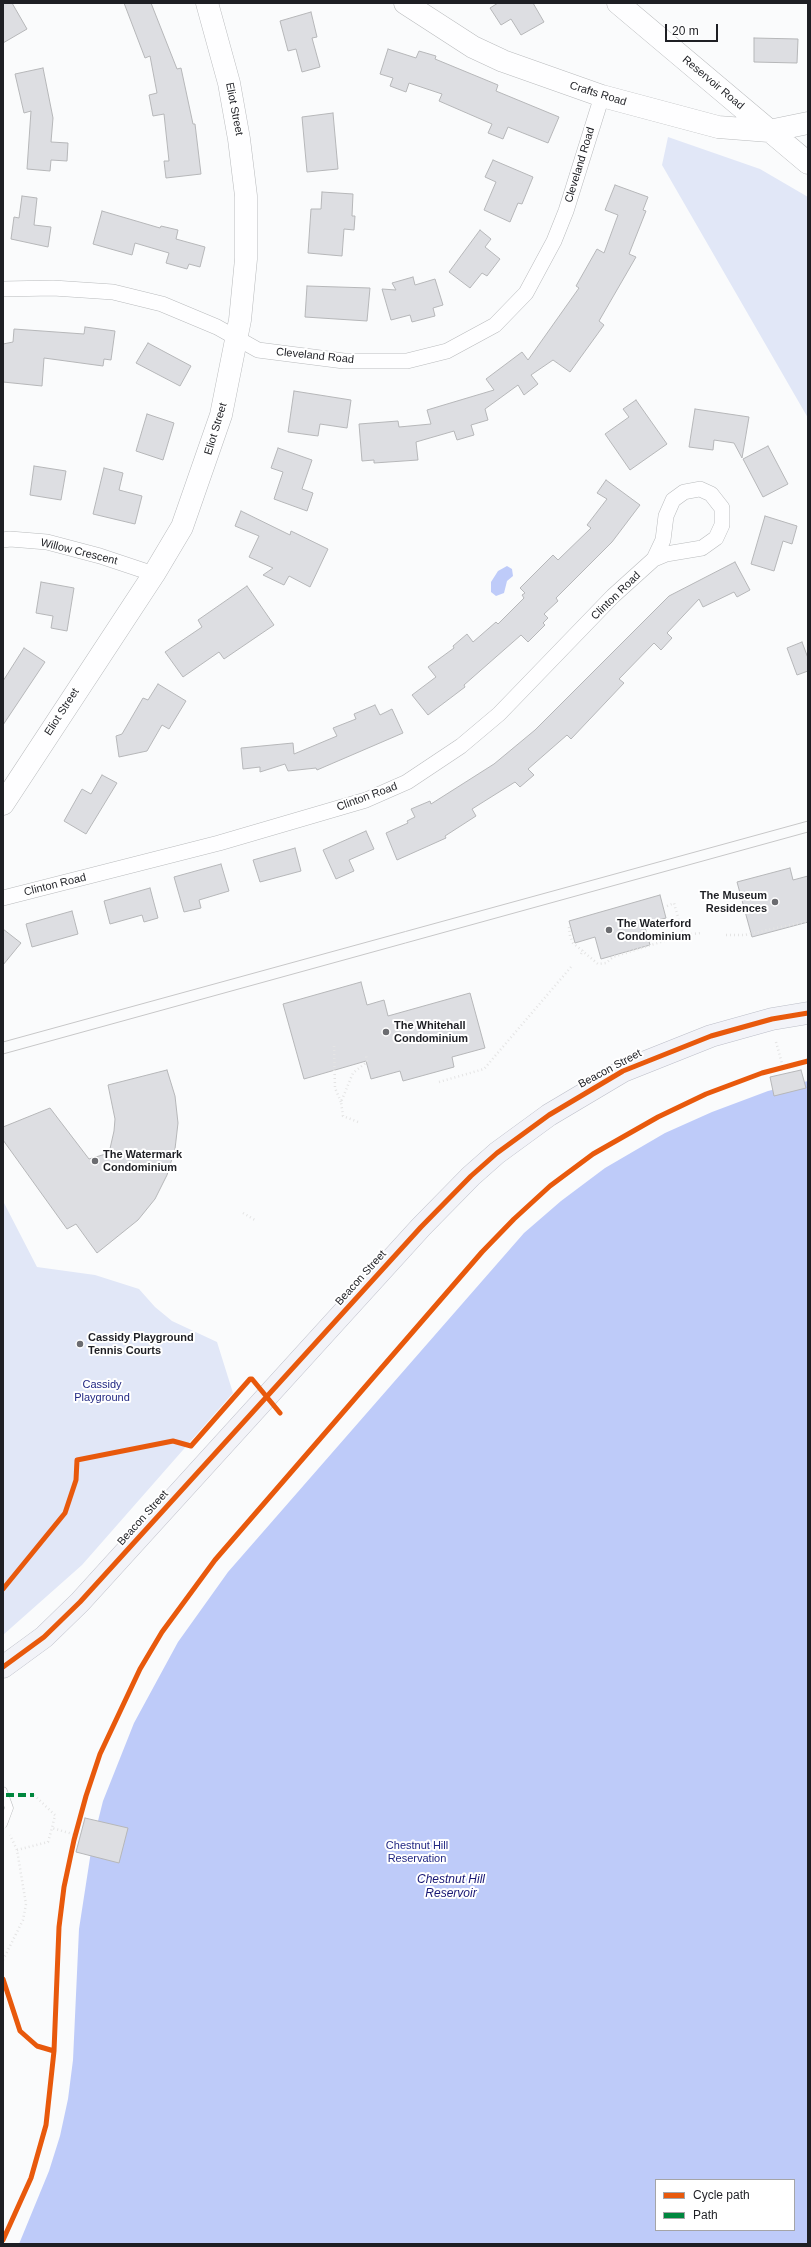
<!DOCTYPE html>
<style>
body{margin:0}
#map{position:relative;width:811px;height:2247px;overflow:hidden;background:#fafbfc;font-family:Arial,sans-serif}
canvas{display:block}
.frame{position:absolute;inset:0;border:4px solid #1e1f24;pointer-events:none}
.legend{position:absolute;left:655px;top:2179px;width:140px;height:52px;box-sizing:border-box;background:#fff;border:1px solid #a5a5a7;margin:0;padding:5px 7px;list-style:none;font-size:12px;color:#1e1f24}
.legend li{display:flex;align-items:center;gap:8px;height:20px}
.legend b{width:20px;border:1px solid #a5a5a7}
.scale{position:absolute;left:665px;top:24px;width:53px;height:18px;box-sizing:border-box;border:2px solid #1e1f24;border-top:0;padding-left:5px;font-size:12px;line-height:14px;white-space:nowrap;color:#1e1f24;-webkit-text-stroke:3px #fff;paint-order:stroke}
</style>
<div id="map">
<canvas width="811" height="2247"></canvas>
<div class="frame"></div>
<ul class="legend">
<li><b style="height:5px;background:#e8590c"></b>Cycle path</li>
<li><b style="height:5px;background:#00873e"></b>Path</li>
</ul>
<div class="scale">20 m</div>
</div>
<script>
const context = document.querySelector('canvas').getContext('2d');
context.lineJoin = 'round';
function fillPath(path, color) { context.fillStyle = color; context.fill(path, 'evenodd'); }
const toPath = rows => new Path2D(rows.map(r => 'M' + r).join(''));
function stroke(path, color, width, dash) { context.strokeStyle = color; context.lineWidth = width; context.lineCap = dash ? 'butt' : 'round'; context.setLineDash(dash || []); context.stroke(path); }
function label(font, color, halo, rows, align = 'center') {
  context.font = font + ' Arial,sans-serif'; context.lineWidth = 4; context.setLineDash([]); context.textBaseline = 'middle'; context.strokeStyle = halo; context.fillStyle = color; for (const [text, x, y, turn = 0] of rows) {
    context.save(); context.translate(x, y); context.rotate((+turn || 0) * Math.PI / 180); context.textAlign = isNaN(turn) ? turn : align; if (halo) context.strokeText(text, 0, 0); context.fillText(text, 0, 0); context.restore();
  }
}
fillPath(toPath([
 [668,137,760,169,808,197,808,418,662,165],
 [3,1201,37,1267,95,1275,139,1289,155,1307,172,1321,217,1342,233,1393,82,1565,3,1635]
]), '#e1e7f7');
fillPath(toPath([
 [507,566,512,569,513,576,507,581,504,593,496,596,491,592,491,582,498,571],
 [808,1081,808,2244,19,2244,49,2171,60,2136,68,2099,73,2060,79,1929,92,1845,103,1801,134,1723,178,1642,228,1572,524,1233,561,1201,605,1168,665,1133,712,1112,768,1091],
 [656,2180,794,2180,794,2230,656,2230]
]), '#becbf9');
const building = toPath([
 [3,3,12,3,27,29,3,43,3,3],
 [124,3,151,3,177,69,181,68,193,124,195,124,201,174,166,178,164,161,169,161,164,114,153,116,149,95,157,93,150,56,145,58,124,3],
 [498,3,533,3,544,22,521,35,511,19,501,25,490,8,498,3],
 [311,12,317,37,312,38,320,67,302,72,296,49,288,51,280,21,311,12],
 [754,38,798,39,797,63,754,62,754,38],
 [388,49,416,58,419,51,436,56,435,59,498,85,496,91,559,117,548,143,508,127,503,139,488,133,492,124,439,101,442,94,409,83,406,92,390,86,393,78,380,74,388,49],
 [43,68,53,118,51,142,68,143,67,161,51,160,50,171,27,169,31,111,24,113,15,74,43,68],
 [333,113,338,169,307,172,302,117,333,113],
 [493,160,533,177,522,204,518,203,510,222,484,210,496,182,485,177,493,160],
 [615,185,648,197,643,210,646,211,629,254,636,257,599,321,604,325,570,372,553,360,531,375,538,384,524,395,518,385,485,409,488,420,471,425,474,435,457,440,454,431,416,442,418,460,374,463,374,460,362,461,359,424,398,421,399,427,431,424,427,410,494,390,486,379,522,352,528,360,579,288,576,286,597,249,604,253,618,215,605,210,615,185],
 [322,192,353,194,352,216,355,216,354,230,344,229,342,256,308,253,311,209,321,209,322,192],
 [22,196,37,198,34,225,51,227,48,247,11,239,14,217,19,218,22,196],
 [102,211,160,228,161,226,178,230,176,239,205,247,200,267,189,264,187,269,166,263,169,253,135,243,132,255,93,244,102,211],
 [480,230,491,239,485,247,500,259,487,276,482,273,470,288,449,272,480,230],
 [413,277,415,285,435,279,443,305,433,308,435,316,412,322,410,315,391,320,382,289,396,290,392,283,413,277],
 [307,286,370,288,367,321,305,317,307,286],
 [85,327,115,331,111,360,104,359,103,366,44,358,42,386,3,382,3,344,13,342,14,329,84,334,85,327],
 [148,343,191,366,180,386,136,363,148,343],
 [294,391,351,400,347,428,320,424,318,436,288,432,294,391],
 [636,400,667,444,630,470,605,434,629,417,623,409,636,400],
 [695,409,749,417,742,458,734,443,714,440,713,450,689,447,695,409],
 [147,414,174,423,163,460,136,451,147,414],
 [768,446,788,484,763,497,743,459,768,446],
 [278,448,312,460,302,489,313,493,307,511,274,499,283,472,271,468,278,448],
 [34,466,66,471,61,500,30,495,34,466],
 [104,468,123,473,119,490,142,496,135,524,93,514,104,468],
 [606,480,640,505,612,542,556,598,558,601,544,614,548,618,543,623,545,625,528,642,521,635,464,685,465,687,428,715,412,695,436,677,428,667,454,648,453,646,467,634,473,642,496,622,498,624,524,598,522,595,525,593,520,588,553,555,558,560,591,528,587,525,607,499,597,493,606,480],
 [241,511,290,535,291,531,328,549,310,587,289,576,284,585,263,575,273,568,249,557,259,536,235,526,241,511],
 [765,516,797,526,792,544,783,541,774,571,751,564,765,516],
 [735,562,750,590,737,597,734,592,703,607,699,599,667,633,672,638,661,650,654,643,619,679,624,683,571,739,567,735,528,769,534,775,520,787,515,782,472,809,476,816,445,836,446,838,397,860,386,833,408,823,407,821,415,817,411,809,430,801,431,804,494,764,535,730,669,596,735,562],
 [41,582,74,588,67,631,51,628,53,616,36,613,41,582],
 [247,586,274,625,224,659,219,652,183,677,165,652,202,627,198,620,247,586],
 [802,642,808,658,808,671,797,675,787,648,802,642],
 [24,648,45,662,3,725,3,681,24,648],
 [158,684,186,701,169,729,162,725,147,751,119,757,116,736,122,734,143,698,148,700,158,684],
 [375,705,380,715,392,709,403,733,317,770,316,768,288,771,285,764,260,772,260,767,243,769,241,748,293,743,294,754,337,736,333,728,356,719,354,714,375,705],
 [102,775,117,783,86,834,64,821,82,789,91,794,102,775],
 [366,831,374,849,349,860,354,871,336,879,323,850,366,831],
 [295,848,301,871,260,882,253,860,295,848],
 [221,864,229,891,199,900,201,908,184,912,174,877,221,864],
 [790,868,793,880,808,876,808,922,752,937,737,882,790,868],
 [150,888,158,918,144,922,142,915,110,924,104,901,150,888],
 [660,895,666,918,644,924,650,945,601,959,595,937,575,943,569,921,660,895],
 [72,911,78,934,32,947,26,924,72,911],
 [3,929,21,943,3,965,3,929],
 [361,982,367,1005,384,1000,388,1016,470,993,485,1048,452,1057,454,1067,403,1081,400,1071,371,1079,366,1061,304,1079,283,1004,361,982],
 [167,1070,175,1096,178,1123,175,1149,167,1175,155,1199,138,1220,97,1253,76,1224,67,1229,3,1140,3,1127,50,1108,89,1159,109,1153,114,1131,115,1119,108,1085,167,1070],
 [801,1070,806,1088,774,1096,770,1077,801,1070],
 [85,1818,128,1828,119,1863,76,1852,85,1818]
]);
fillPath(building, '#dddee2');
stroke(building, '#b6b7b9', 1);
const lane = toPath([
 [3,1791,9,1808,3,1824]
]);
const street = toPath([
 [3,289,53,288,113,292,162,304,217,327,258,350,344,361,407,361,447,351,495,325,526,293,554,241,566,211,602,96],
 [3,540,10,539,47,542,100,556,154,574],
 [3,898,219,843,366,800,407,782,461,746,499,714,613,596,654,559,666,554,702,548,716,538,722,525,722,508,711,494,700,489,684,492,673,500,666,516,663,540,654,559]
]);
const secondary = toPath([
 [405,3,473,47,503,61,602,96,718,127,769,131,808,123],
 [618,3,808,163],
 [3,804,154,574,182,527,221,415,240,320,246,259,246,196,239,139,229,83,207,3]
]);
const primary = toPath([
 [3,1667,44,1637,80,1602,421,1227,471,1176,497,1153,549,1115,623,1071,711,1036,772,1019,808,1013]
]);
stroke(lane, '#b9bbbd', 9);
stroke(street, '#b9bbbd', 16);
stroke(secondary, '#b9bbbd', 23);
stroke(primary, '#bcbec8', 23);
stroke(toPath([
 [667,906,674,903,683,935],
 [569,927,570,936,573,943,598,964,606,963,613,957,683,935,701,933],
 [726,935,745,935,808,921],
 [581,954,583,950],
 [776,1042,783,1067],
 [334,1046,335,1088,341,1102],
 [439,1082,484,1069,571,967],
 [358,1122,343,1116,341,1102,353,1073,367,1062,366,1056],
 [243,1213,255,1220],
 [34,1795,55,1815,52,1828],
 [17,1850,48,1842,52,1828,76,1835],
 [3,1960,23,1920,26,1904,17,1850,10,1835]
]), '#e4e4e4', 2.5, [1, 3]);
stroke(lane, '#fefeff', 8);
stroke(street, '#fefeff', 15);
stroke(secondary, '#fefeff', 22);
stroke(primary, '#f2f3f8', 22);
stroke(toPath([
 [3,1042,808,821],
 [3,1054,808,832]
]), '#c7c7c8', 1);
stroke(toPath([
 [6,1795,34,1795]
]), '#00873e', 4, [8, 4]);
stroke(toPath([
 [3,1589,65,1513,76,1480,77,1460,173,1441,191,1446,250,1379,252,1379,280,1413],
 [3,1667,44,1637,80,1602,421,1227,471,1176,497,1153,549,1115,623,1071,711,1036,772,1019,808,1013],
 [3,1979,20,2031,37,2046,54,2051],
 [3,2240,31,2178,46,2125,54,2051,59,1927,64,1887,74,1840,86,1796,100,1754,140,1669,162,1632,215,1560,482,1252,514,1219,550,1186,593,1154,658,1117,706,1094,762,1073,808,1061]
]), '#e8590c', 5);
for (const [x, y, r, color] of [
 [775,902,4,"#6b6c70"],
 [609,930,4,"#6b6c70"],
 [386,1032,4,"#6b6c70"],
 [95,1161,4,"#6b6c70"],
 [80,1344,4,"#6b6c70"]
]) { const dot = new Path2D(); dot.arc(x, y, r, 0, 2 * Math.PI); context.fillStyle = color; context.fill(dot); stroke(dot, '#fff', 1.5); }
label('11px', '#1e1f24', '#fff', [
 ["Reservoir Road",713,83,40],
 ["Crafts Road",598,94,17],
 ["Eliot Street",234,109,79],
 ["Cleveland Road",580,165,-73],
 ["Cleveland Road",315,356,6],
 ["Eliot Street",216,429,-73],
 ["Willow Crescent",79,552,14],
 ["Clinton Road",616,596,-44],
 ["Eliot Street",62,712,-57],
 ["Clinton Road",367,797,-20],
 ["Clinton Road",55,885,-14],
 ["Beacon Street",610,1069,-28],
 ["Beacon Street",361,1278,-48],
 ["Beacon Street",143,1518,-48]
]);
label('bold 11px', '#1e1f24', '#fff', [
 ["The Museum",767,896,"right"],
 ["Residences",767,909,"right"],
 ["The Waterford",617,924],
 ["Condominium",617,937],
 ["The Whitehall",394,1026],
 ["Condominium",394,1039],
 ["The Watermark",103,1155],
 ["Condominium",103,1168],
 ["Cassidy Playground",88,1338],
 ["Tennis Courts",88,1351]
], 'left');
label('11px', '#212782', '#fff', [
 ["Cassidy",102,1385],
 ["Playground",102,1398],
 ["Chestnut Hill",417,1846],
 ["Reservation",417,1859]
]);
label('italic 12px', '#181774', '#fff', [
 ["Chestnut Hill",451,1880],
 ["Reservoir",451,1894]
]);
</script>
